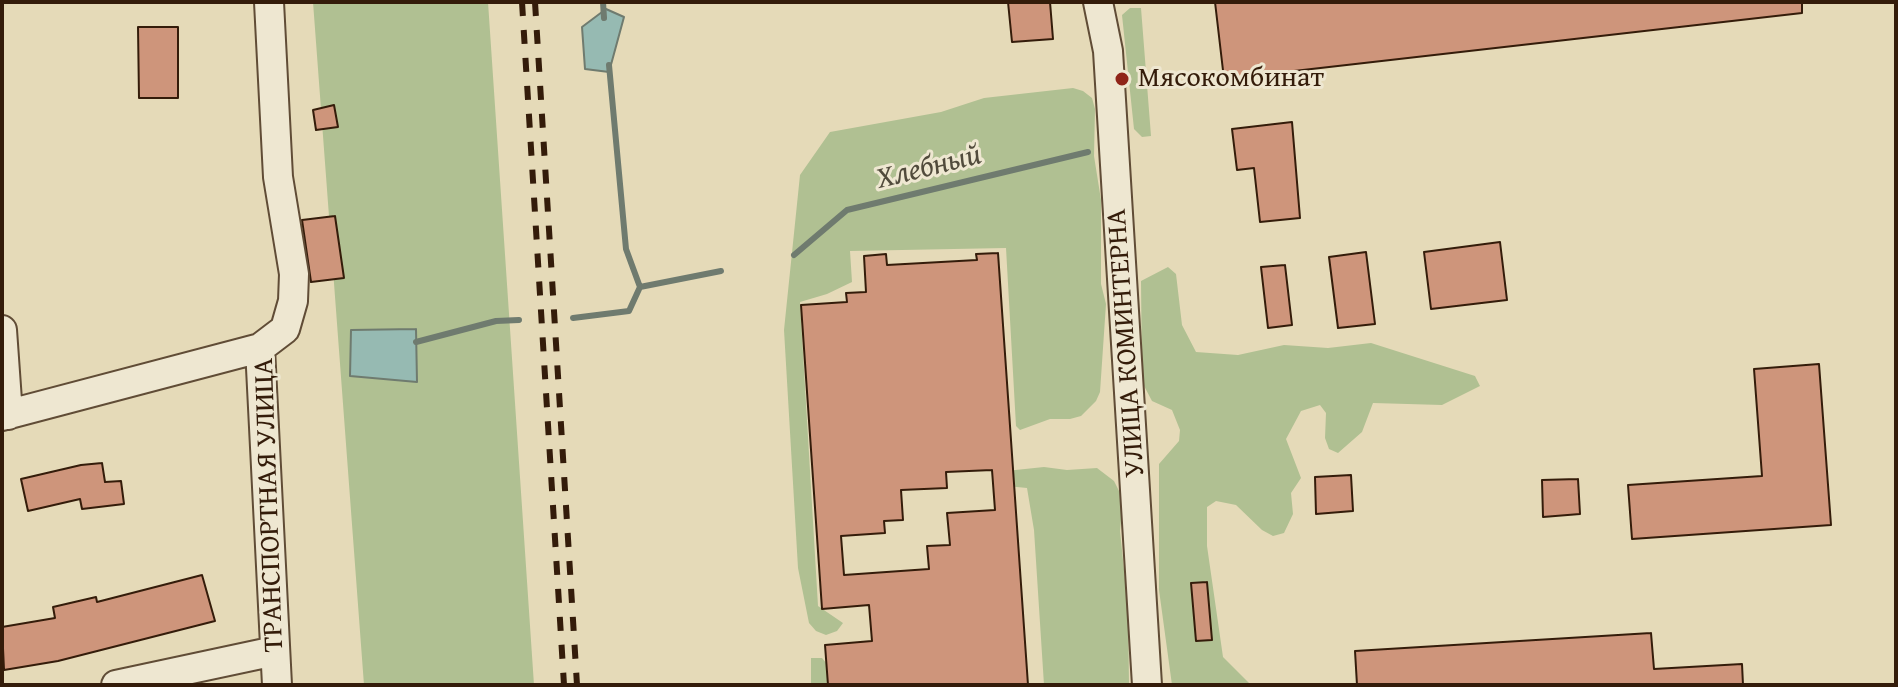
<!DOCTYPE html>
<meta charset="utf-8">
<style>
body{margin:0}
#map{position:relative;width:1898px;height:687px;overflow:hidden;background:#e5dab8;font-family:"Gentium Book Plus",serif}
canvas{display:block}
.frame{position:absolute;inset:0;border:4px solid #341c0a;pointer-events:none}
</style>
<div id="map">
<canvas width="1898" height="687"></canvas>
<div class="frame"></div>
</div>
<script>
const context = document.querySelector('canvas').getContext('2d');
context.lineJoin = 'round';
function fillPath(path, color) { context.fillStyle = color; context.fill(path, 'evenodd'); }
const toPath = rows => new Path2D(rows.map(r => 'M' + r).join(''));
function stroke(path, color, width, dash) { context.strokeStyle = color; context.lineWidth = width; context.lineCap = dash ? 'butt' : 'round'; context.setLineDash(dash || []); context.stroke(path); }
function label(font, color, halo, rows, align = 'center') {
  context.font = font + ' "Gentium Book Plus",serif'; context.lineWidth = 6; context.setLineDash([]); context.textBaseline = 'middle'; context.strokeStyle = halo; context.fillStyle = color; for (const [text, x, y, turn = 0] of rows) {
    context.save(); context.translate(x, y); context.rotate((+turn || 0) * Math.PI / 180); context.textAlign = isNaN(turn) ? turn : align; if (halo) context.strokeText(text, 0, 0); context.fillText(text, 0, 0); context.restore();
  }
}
fillPath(toPath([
 [313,2,488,2,534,685,364,685],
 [1130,8,1141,8,1151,136,1142,137,1134,129,1122,15],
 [1073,88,1083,91,1092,98,1095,109,1094,156,1101,200,1101,284,1106,304,1100,392,1096,401,1081,416,1070,419,1050,419,1020,430,1016,426,1006,248,850,251,852,282,827,294,800,302,818,606,843,623,837,631,826,635,816,631,809,623,798,568,784,330,800,175,830,132,941,112,984,98],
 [1168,267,1176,274,1182,325,1196,352,1238,355,1284,345,1328,348,1371,343,1475,376,1480,386,1442,405,1373,403,1362,432,1338,453,1329,449,1325,438,1326,413,1320,405,1301,411,1286,439,1301,478,1291,493,1293,514,1284,533,1273,536,1262,530,1236,505,1216,501,1207,507,1207,546,1223,657,1251,685,1172,685,1159,590,1159,464,1179,441,1180,430,1172,410,1152,401,1142,382,1141,281],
 [1044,467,1067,470,1097,468,1114,481,1123,499,1120,531,1128,608,1129,685,1044,685,1034,530,1027,488,1007,486,1006,471],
 [811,658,822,658,832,670,833,685,811,685]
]), '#b0c092');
const water = toPath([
 [606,9,624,17,609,72,585,69,582,27,606,9],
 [416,329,417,382,350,376,351,330,416,329]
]);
fillPath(water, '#96bab2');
stroke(water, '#6f7b6f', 2);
stroke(toPath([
 [603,2,604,18],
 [609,65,626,249,640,287],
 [794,255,847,210,1088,152],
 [573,318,629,311,640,287,721,271],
 [416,342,496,321,519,320]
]), '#6f7b6f', 6);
const building = toPath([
 [1008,2,1050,2,1053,39,1012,42,1008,2],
 [1215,2,1802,2,1802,13,1224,79,1215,2],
 [138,27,178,27,178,98,139,98,138,27],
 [334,105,338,127,316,130,313,110,334,105],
 [1292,122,1300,218,1260,222,1254,168,1237,170,1232,129,1292,122],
 [335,216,344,278,311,282,302,220,335,216],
 [1500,242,1507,300,1431,309,1424,252,1500,242],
 [1366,252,1375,324,1338,328,1329,257,1366,252],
 [998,253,1028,685,828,685,825,645,872,641,869,605,822,609,801,305,847,302,846,293,866,292,864,256,886,254,887,265,977,260,976,254,998,253],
 [992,470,995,510,947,513,950,545,927,546,929,569,844,575,841,536,885,533,884,521,903,520,901,490,947,488,946,472,992,470],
 [1285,265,1292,325,1268,328,1261,267,1285,265],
 [1819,364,1831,525,1632,539,1628,485,1762,476,1754,369,1819,364],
 [102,463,105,482,121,481,124,504,82,509,80,499,28,511,21,479,81,465,102,463],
 [1351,475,1353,511,1316,514,1315,477,1351,475],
 [1578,479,1580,514,1543,517,1542,480,1578,479],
 [202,575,215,621,58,661,4,670,2,627,55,618,53,607,96,597,97,602,202,575],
 [1207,582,1212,640,1196,641,1191,583,1207,582],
 [1651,633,1654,669,1742,664,1743,685,1357,685,1355,651,1651,633]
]);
fillPath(building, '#ce957b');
stroke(building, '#341c0a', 2);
const minor = toPath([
 [269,2,278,177,294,274,293,301,285,329,260,348,277,685],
 [1098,2,1108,51,1147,685],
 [2,330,8,415],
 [2,416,260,348],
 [116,685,275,651]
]);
stroke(minor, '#604c36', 32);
stroke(minor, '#eee7d1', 28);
stroke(toPath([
 [522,2,564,685],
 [535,2,577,685]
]), '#341c0a', 6, [14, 14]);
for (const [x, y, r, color] of [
 [1122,79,8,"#8f2418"]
]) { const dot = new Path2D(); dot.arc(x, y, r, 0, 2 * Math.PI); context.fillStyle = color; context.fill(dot); stroke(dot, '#eee7d1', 3); }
label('28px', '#341c0a', '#eee7d1', [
 ["Мясокомбинат",1138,79]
], 'left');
label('28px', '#341c0a', '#eee7d1', [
 ["УЛИЦА КОМИНТЕРНА",1127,343,-94],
 ["ТРАНСПОРТНАЯ УЛИЦА",270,505,-92]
]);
label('italic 30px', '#514b3c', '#eee7d1', [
 ["Хлебный",929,168,-14]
]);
</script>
